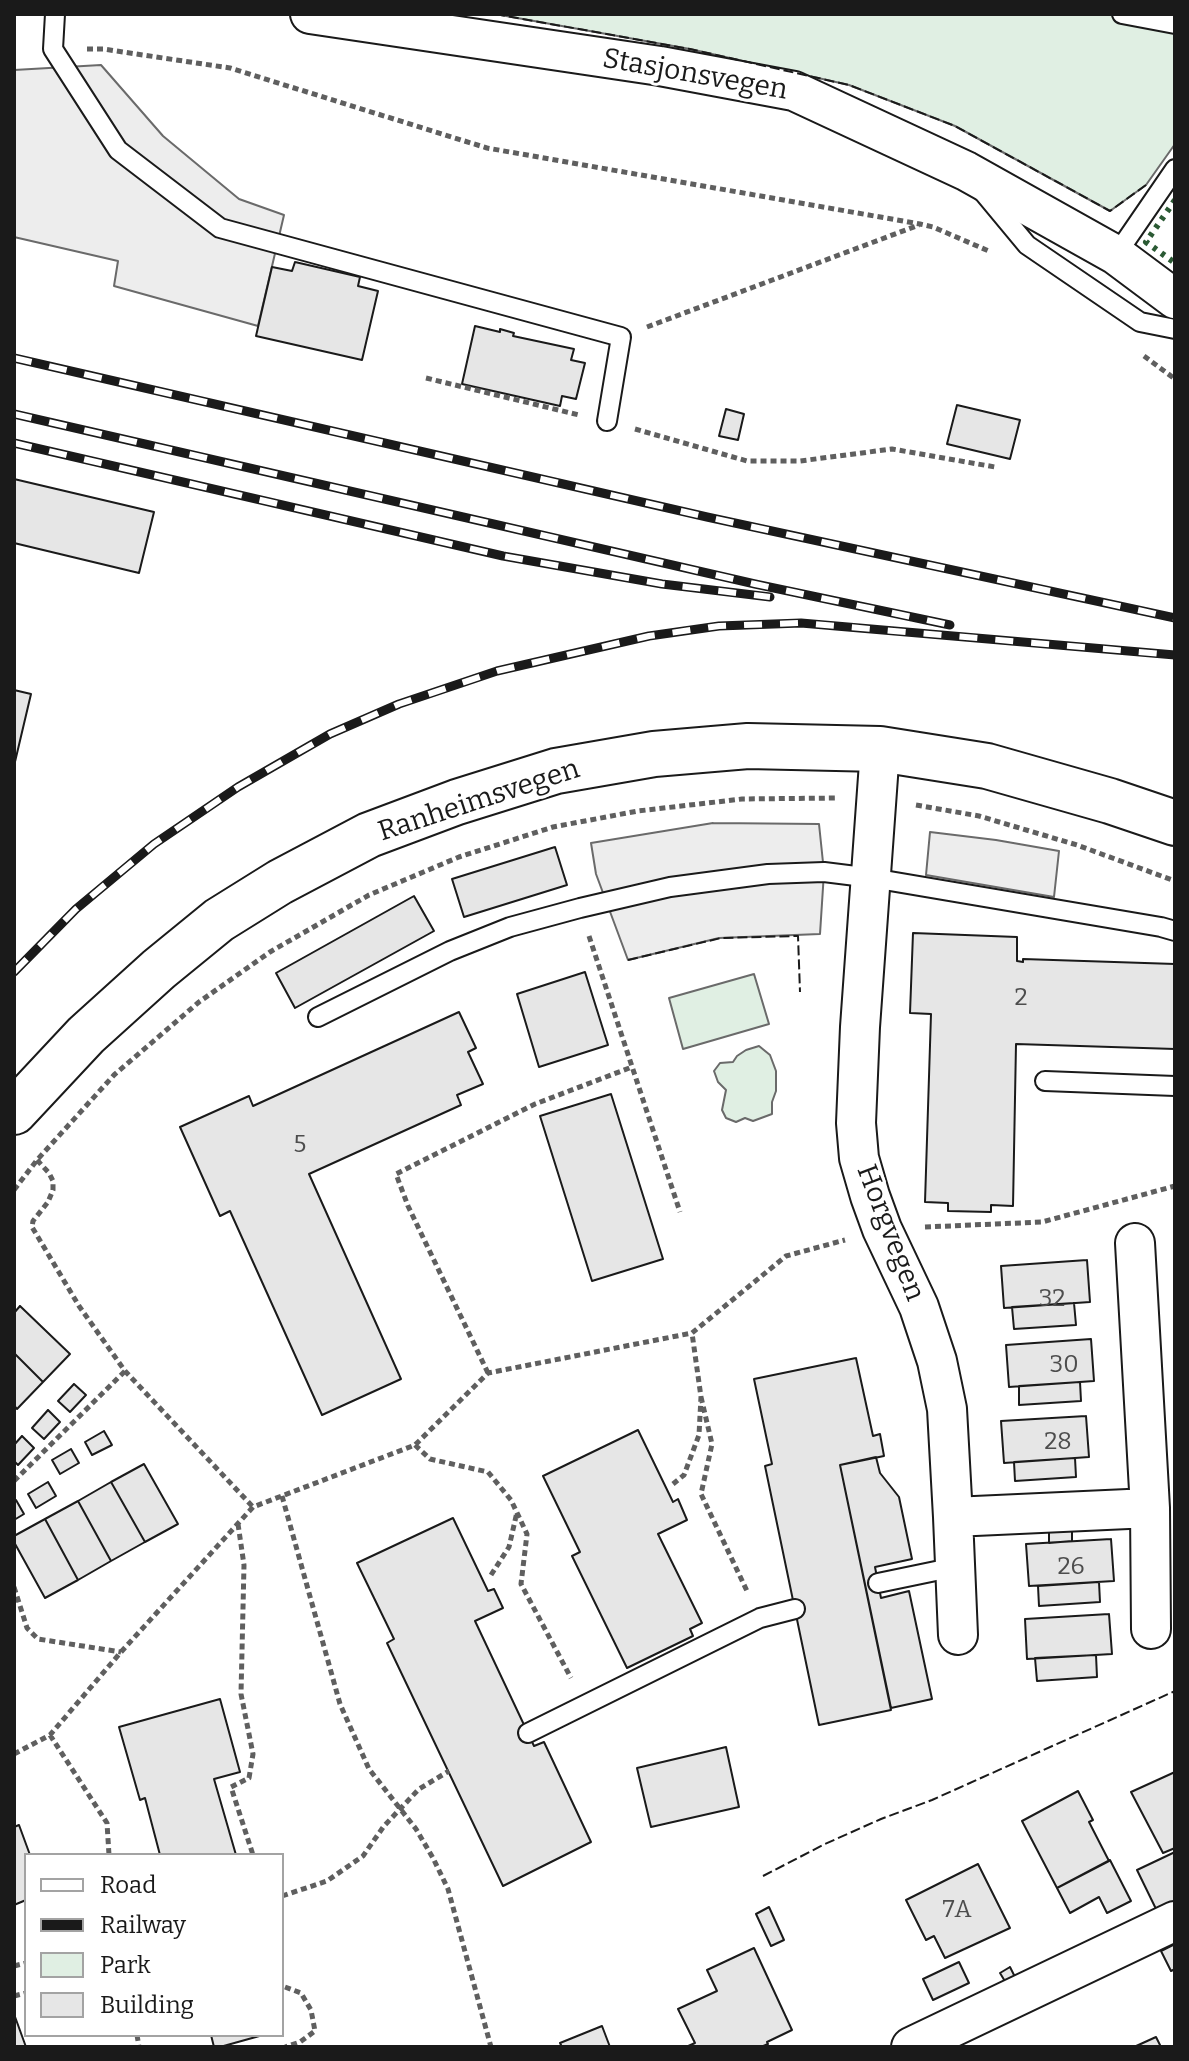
<!DOCTYPE html>
<style>
body{margin:0}
#map{position:relative;width:1189px;height:2061px;overflow:hidden;background:#fff;font-family:Bitter,serif}
canvas{display:block}
.frame{position:absolute;inset:0;border:16px solid #1a1a1a;pointer-events:none}
.legend{position:absolute;left:24px;top:1853px;width:260px;height:184px;box-sizing:border-box;background:#fff;border:2px solid #a3a3a3;margin:0;padding:10px 14px;list-style:none;font-size:24px;color:#1a1a1a}
.legend li{display:flex;align-items:center;gap:16px;height:40px}
.legend b{width:40px;border:2px solid #a3a3a3}
</style>
<div id="map">
<canvas width="1189" height="2061"></canvas>
<div class="frame"></div>
<ul class="legend">
<li><b style="height:10px;background:#fff"></b>Road</li>
<li><b style="height:10px;background:#1a1a1a"></b>Railway</li>
<li><b style="height:22px;background:#e0efe3"></b>Park</li>
<li><b style="height:22px;background:#e6e6e6"></b>Building</li>
</ul>
</div>
<script>
const context = document.querySelector('canvas').getContext('2d');
context.lineJoin = 'round';
function fillPath(path, color) { context.fillStyle = color; context.fill(path, 'evenodd'); }
const toPath = rows => new Path2D(rows.map(r => 'M' + r).join(''));
function stroke(path, color, width, dash) { context.strokeStyle = color; context.lineWidth = width; context.lineCap = dash ? 'butt' : 'round'; context.setLineDash(dash || []); context.stroke(path); }
function label(font, color, halo, rows, align = 'center') {
  context.font = font + ' Bitter,serif'; context.lineWidth = 6; context.setLineDash([]); context.textBaseline = 'middle'; context.strokeStyle = halo; context.fillStyle = color; for (const [text, x, y, turn = 0] of rows) {
    context.save(); context.translate(x, y); context.rotate((+turn || 0) * Math.PI / 180); context.textAlign = isNaN(turn) ? turn : align; if (halo) context.strokeText(text, 0, 0); context.fillText(text, 0, 0); context.restore();
  }
}
const green = toPath([
 [495,14,1175,14,1175,144,1146,185,1110,211,955,126,849,85,690,49,495,14],
 [754,974,769,1024,683,1049,669,998,754,974],
 [759,1046,770,1055,776,1071,776,1091,772,1102,772,1114,753,1121,745,1118,736,1122,726,1118,722,1110,726,1090,718,1082,714,1071,720,1063,733,1062,737,1056,746,1050,759,1046]
]);
fillPath(green, '#e0efe3');
stroke(green, '#6a6a6a', 2);
const parking = toPath([
 [101,65,163,136,239,199,284,215,258,326,114,286,118,261,14,237,14,70,101,65],
 [713,823,819,824,824,872,820,934,719,938,628,960,596,874,591,843,713,823],
 [930,832,996,840,1059,851,1054,897,926,875,930,832]
]);
fillPath(parking, '#ededed');
stroke(parking, '#6a6a6a', 2);
const building = toPath([
 [295,262,360,277,358,286,378,291,362,360,256,336,272,267,292,271,295,262],
 [475,326,500,332,500,329,514,333,513,336,574,349,571,360,585,363,576,399,562,396,560,406,462,384,475,326],
 [957,405,1020,420,1010,459,947,444,957,405],
 [726,409,744,414,738,440,719,436,726,409],
 [14,479,154,512,139,573,14,543,14,479],
 [14,690,31,694,14,766,14,690],
 [555,847,567,885,464,917,452,879,555,847],
 [414,896,434,931,295,1008,276,973,414,896],
 [913,933,1017,937,1017,961,1023,962,1023,959,1175,964,1175,1049,1016,1044,1013,1206,991,1205,991,1212,948,1211,948,1203,925,1202,931,1014,910,1013,913,933],
 [585,972,608,1045,539,1067,517,994,585,972],
 [459,1012,476,1048,468,1052,483,1084,457,1095,461,1105,309,1174,401,1379,322,1415,230,1211,220,1216,180,1127,249,1096,253,1106,459,1012],
 [611,1094,663,1259,592,1281,540,1116,611,1094],
 [1087,1260,1090,1302,1004,1308,1001,1266,1087,1260],
 [1074,1303,1076,1325,1014,1329,1012,1307,1074,1303],
 [20,1306,70,1354,43,1382,14,1353,14,1313,20,1306],
 [1091,1339,1094,1381,1009,1387,1006,1345,1091,1339],
 [14,1353,43,1382,17,1409,14,1405,14,1353],
 [856,1358,873,1436,880,1434,884,1456,840,1465,891,1710,819,1725,765,1466,772,1464,754,1379,856,1358],
 [1080,1382,1081,1401,1019,1405,1019,1386,1080,1382],
 [74,1384,86,1395,70,1412,58,1401,74,1384],
 [48,1410,60,1422,44,1439,32,1428,48,1410],
 [1086,1416,1089,1457,1004,1463,1001,1421,1086,1416],
 [638,1430,673,1502,678,1499,687,1520,658,1534,702,1623,690,1629,693,1636,627,1668,572,1556,580,1552,543,1476,638,1430],
 [104,1431,112,1445,92,1455,85,1442,104,1431],
 [22,1436,34,1448,18,1465,14,1461,14,1445,22,1436],
 [71,1449,79,1463,60,1474,52,1460,71,1449],
 [876,1457,880,1473,899,1497,912,1559,875,1567,881,1598,909,1591,932,1699,891,1708,840,1465,876,1457],
 [1075,1458,1076,1477,1015,1481,1014,1462,1075,1458],
 [144,1464,178,1524,145,1542,111,1482,144,1464],
 [48,1482,56,1496,36,1508,28,1494,48,1482],
 [111,1482,145,1542,111,1561,78,1501,111,1482],
 [16,1500,24,1514,14,1520,14,1501,16,1500],
 [78,1501,111,1561,78,1580,45,1519,78,1501],
 [453,1518,488,1591,494,1589,503,1608,475,1621,534,1746,544,1742,591,1842,503,1886,387,1643,394,1639,357,1563,453,1518],
 [45,1519,78,1580,45,1598,14,1542,14,1536,45,1519],
 [1072,1530,1072,1541,1049,1543,1049,1531,1072,1530],
 [1111,1539,1114,1581,1029,1586,1026,1544,1111,1539],
 [1099,1582,1100,1602,1039,1606,1038,1586,1099,1582],
 [1109,1614,1112,1654,1027,1659,1025,1619,1109,1614],
 [1096,1655,1097,1677,1037,1681,1035,1658,1096,1655],
 [220,1699,240,1772,214,1779,236,1855,160,1855,145,1798,140,1800,119,1727,220,1699],
 [726,1747,739,1807,651,1827,637,1768,726,1747],
 [1175,1772,1175,1848,1163,1853,1131,1792,1175,1772],
 [1078,1791,1093,1820,1089,1822,1109,1861,1057,1888,1022,1821,1078,1791],
 [19,1825,30,1855,26,1855,26,1900,14,1905,14,1827,19,1825],
 [1175,1852,1175,1903,1157,1911,1137,1870,1175,1852],
 [1110,1860,1131,1901,1107,1913,1099,1897,1070,1913,1057,1888,1110,1860],
 [978,1864,1010,1928,945,1958,934,1936,926,1940,906,1900,978,1864],
 [769,1907,784,1940,771,1946,756,1914,769,1907],
 [1175,1944,1175,1969,1171,1971,1161,1951,1175,1944],
 [754,1948,792,2030,767,2042,768,2044,761,2047,686,2047,695,2043,678,2009,717,1991,707,1970,754,1948],
 [959,1962,969,1983,933,2000,923,1979,959,1962],
 [1010,1967,1015,1977,1006,1983,1000,1973,1010,1967],
 [14,2014,26,2047,14,2047,14,2014],
 [602,2026,610,2047,562,2047,560,2043,602,2026],
 [211,2035,263,2035,220,2047,214,2047,211,2035],
 [1156,2037,1161,2047,1134,2047,1156,2037]
]);
fillPath(building, '#e6e6e6');
stroke(building, '#1a1a1a', 2);
const service = toPath([
 [55,14,53,49,118,150,220,228,621,337,607,421],
 [1122,14,1175,24],
 [983,192,1027,245,1140,322,1175,329],
 [1116,255,1175,169],
 [318,1017,450,951,510,927,580,908,670,887,768,874,824,872,872,878,1161,927,1175,931],
 [1045,1081,1175,1086],
 [878,1583,955,1567],
 [528,1733,760,1618,795,1609]
]);
const minor = toPath([
 [310,14,660,66,794,91,966,171,1116,255,1175,299],
 [880,749,860,1027,856,1123,859,1158,870,1196,882,1229,919,1307,937,1361,947,1409,953,1517,1150,1508],
 [1135,1243,1150,1508,1151,1629],
 [953,1517,958,1635],
 [911,2047,1175,1921]
]);
const tertiary = toPath([
 [14,1112,86,1035,159,969,219,920,280,882,369,835,457,802,556,771,654,754,748,746,880,749,987,766,1110,801,1175,823]
]);
stroke(service, '#1a1a1a', 22);
stroke(minor, '#1a1a1a', 42);
stroke(tertiary, '#1a1a1a', 48);
stroke(toPath([
 [87,49,103,49,230,68,487,148,920,224,933,227,991,252],
 [647,327,919,225],
 [1144,356,1175,379],
 [426,378,579,415],
 [635,429,747,461,800,461,892,449,995,467],
 [916,805,979,816,1077,845,1175,881],
 [589,936,680,1212],
 [37,1160,49,1173,53,1181,53,1190,48,1202,33,1221,32,1227,79,1306,125,1371,253,1507],
 [14,1190,37,1160,114,1075,199,1002,270,952,369,895,459,857,553,827,638,811,742,799,838,798],
 [925,1227,1042,1222,1175,1186],
 [488,1373,408,1206,396,1174,535,1104,632,1067],
 [701,1397,712,1444,701,1494,747,1591],
 [415,1445,430,1459,488,1472,511,1500,527,1534,521,1584,571,1678],
 [14,1481,125,1371],
 [673,1484,684,1475,699,1435,701,1397,692,1333],
 [282,1496,340,1704,369,1769,416,1829,433,1858,448,1889,491,2047],
 [238,1524,244,1565,241,1694,253,1754,249,1778,231,1787,253,1855],
 [491,1575,509,1547,517,1512],
 [14,1587,27,1628,38,1639,121,1652],
 [50,1735,107,1823,109,1855],
 [14,1754,50,1735,121,1652,253,1507,415,1445,488,1373,692,1333,786,1256,845,1240],
 [282,1896,327,1881,363,1856,384,1826,419,1789,449,1771],
 [14,1966,26,1963],
 [285,1987,301,1993,311,2010,315,2031,300,2042,285,2047],
 [14,1996,26,1993],
 [137,2035,139,2047]
]), '#5f5f5f', 5, [6, 4]);
stroke(service, '#fff', 18);
stroke(minor, '#fff', 38);
stroke(tertiary, '#fff', 44);
const rail = toPath([
 [14,358,707,517,1175,618],
 [14,414,755,584,950,625],
 [14,443,503,556,662,584,770,597],
 [14,972,76,909,154,844,238,787,330,734,399,704,497,671,649,636,719,626,801,623,1175,655]
]);
stroke(rail, '#1a1a1a', 9);
stroke(rail, '#fff', 6, [18]);
stroke(toPath([
 [1175,200,1146,242,1175,263]
]), '#2b5a34', 6, [4, 6]);
stroke(toPath([
 [495,14,690,49,849,85,955,126,1110,211,1146,185],
 [628,960,721,938,798,936,800,992],
 [763,1876,825,1844,881,1819,932,1800,1175,1691]
]), '#1a1a1a', 2, [10, 4]);
label('24px', '#4d4d4d', null, [
 ["2",1021,998],
 ["5",300,1145],
 ["32",1052,1299],
 ["30",1064,1365],
 ["28",1058,1442],
 ["26",1071,1567],
 ["7A",957,1910]
]);
label('28px', '#1a1a1a', '#fff', [
 ["Stasjonsvegen",695,75,10],
 ["Ranheimsvegen",479,801,-18],
 ["Horgvegen",890,1233,69]
]);
</script>
